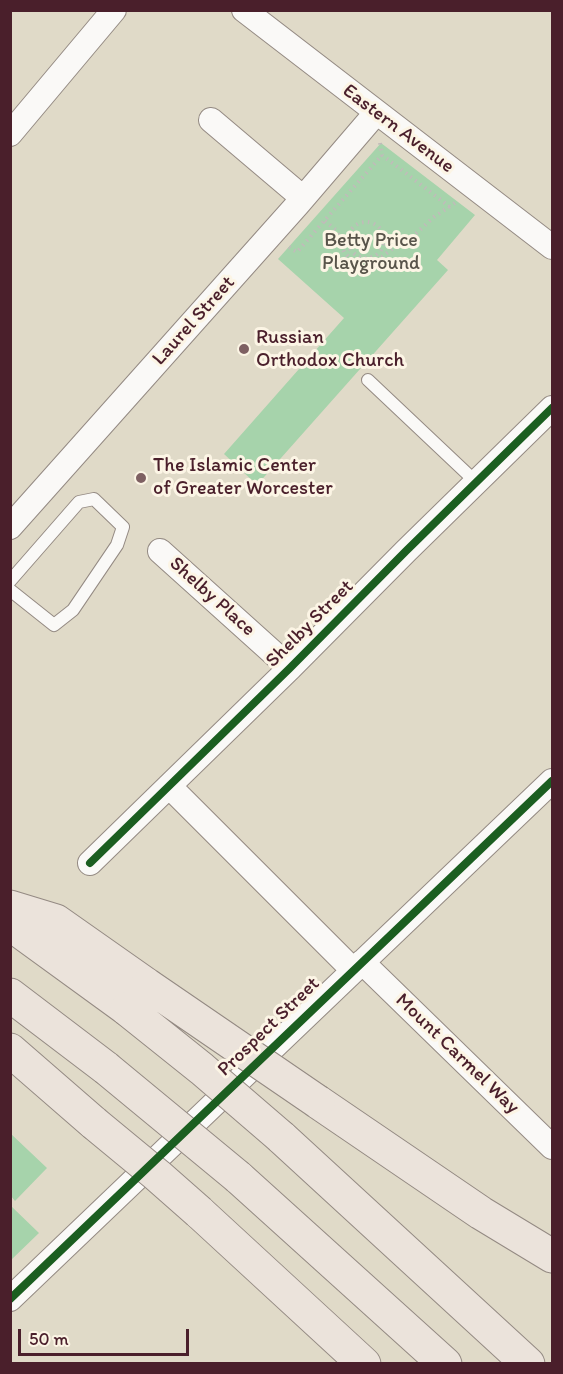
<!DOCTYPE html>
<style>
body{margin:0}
#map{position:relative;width:563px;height:1374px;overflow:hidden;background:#e0dac8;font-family:Itim,sans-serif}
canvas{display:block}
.frame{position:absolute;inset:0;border:12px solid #4a1f2b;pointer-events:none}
.scale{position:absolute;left:18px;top:1329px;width:171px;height:27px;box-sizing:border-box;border:3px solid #4a1f2b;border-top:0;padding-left:8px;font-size:18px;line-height:21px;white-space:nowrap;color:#4a1f2b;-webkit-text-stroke:4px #fcf5e5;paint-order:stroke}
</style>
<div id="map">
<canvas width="563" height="1374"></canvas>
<div class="frame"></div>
<div class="scale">50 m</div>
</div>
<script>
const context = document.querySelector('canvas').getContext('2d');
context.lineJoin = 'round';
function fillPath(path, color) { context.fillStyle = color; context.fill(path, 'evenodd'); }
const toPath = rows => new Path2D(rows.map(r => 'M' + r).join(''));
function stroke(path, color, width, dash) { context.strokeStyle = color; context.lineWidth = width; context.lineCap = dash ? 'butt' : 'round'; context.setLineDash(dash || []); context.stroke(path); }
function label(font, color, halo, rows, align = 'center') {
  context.font = font + ' Itim,sans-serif'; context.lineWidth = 6; context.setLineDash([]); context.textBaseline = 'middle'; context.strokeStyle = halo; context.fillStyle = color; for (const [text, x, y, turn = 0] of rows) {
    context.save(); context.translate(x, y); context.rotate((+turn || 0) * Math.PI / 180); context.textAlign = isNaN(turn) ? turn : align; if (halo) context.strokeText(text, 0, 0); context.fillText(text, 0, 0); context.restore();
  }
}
fillPath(toPath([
 [381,143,475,215,437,260,448,270,257,485,224,454,344,318,278,259],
 [10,1133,47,1168,15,1201,11,1196],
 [11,1206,39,1233,11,1260]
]), '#a6d3ab');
const service = toPath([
 [368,380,476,482],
 [10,581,79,502,94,499,123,527,117,545,73,610,54,625,10,590]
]);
const minor = toPath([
 [244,10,552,247],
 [211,120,303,198],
 [10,134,114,10],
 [10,527,298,204,376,113],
 [160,551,290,668],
 [169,786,353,970],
 [90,863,290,668,406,551,552,408],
 [362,962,552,1147],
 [10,1299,552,781]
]);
const motorway = toPath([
 [10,907,56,921,147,985],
 [10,924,127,1009],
 [10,995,106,1068],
 [10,1050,94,1123],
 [318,1102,481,1213,552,1256],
 [281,1137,528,1364],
 [238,1177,445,1364],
 [199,1212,364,1364]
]);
stroke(service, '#948a83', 14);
stroke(minor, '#948a83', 26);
stroke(motorway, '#948a83', 35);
stroke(toPath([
 [380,143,382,155,450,207],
 [325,221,337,231,344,252,352,261,360,266,371,266,398,244,412,237,434,217,458,201],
 '348 240a18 18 0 1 1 36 0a18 18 0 1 1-36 0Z',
 [289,247,297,252,382,155]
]), '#c1bbba', 4, [1.5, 4.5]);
stroke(service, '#faf9f7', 12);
stroke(minor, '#faf9f7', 24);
stroke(motorway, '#ebe3db', 33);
const motorwayBridge = toPath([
 [147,985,318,1102],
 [127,1009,202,1069,281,1137],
 [106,1068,238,1177],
 [94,1123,157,1175,199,1212]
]);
stroke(motorwayBridge, '#948a83', 35, []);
stroke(motorwayBridge, '#ebe3db', 33);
stroke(toPath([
 [90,863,290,668,406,551,552,408],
 [10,1299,552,781]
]), '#1b5e20', 8);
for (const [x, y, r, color] of [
 [244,349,6,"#7e6062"],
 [141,478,6,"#7e6062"]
]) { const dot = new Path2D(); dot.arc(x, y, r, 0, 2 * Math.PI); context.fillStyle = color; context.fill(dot); stroke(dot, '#fcf5e5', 2); }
label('20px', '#4a1f2b', '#fcf5e5', [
 ["Eastern Avenue",398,129,37],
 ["Laurel Street",194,321,-48],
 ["Shelby Place",212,597,42],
 ["Shelby Street",310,624,-45],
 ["Prospect Street",269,1027,-44],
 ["Mount Carmel Way",457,1054,44]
]);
label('20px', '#58544a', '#fcf5e5', [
 ["Betty Price",371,241],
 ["Playground",371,264]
]);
label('20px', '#4a1f2b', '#fcf5e5', [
 ["Russian",256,338],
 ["Orthodox Church",256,361],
 ["The Islamic Center",153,466],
 ["of Greater Worcester",153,489]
], 'left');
</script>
